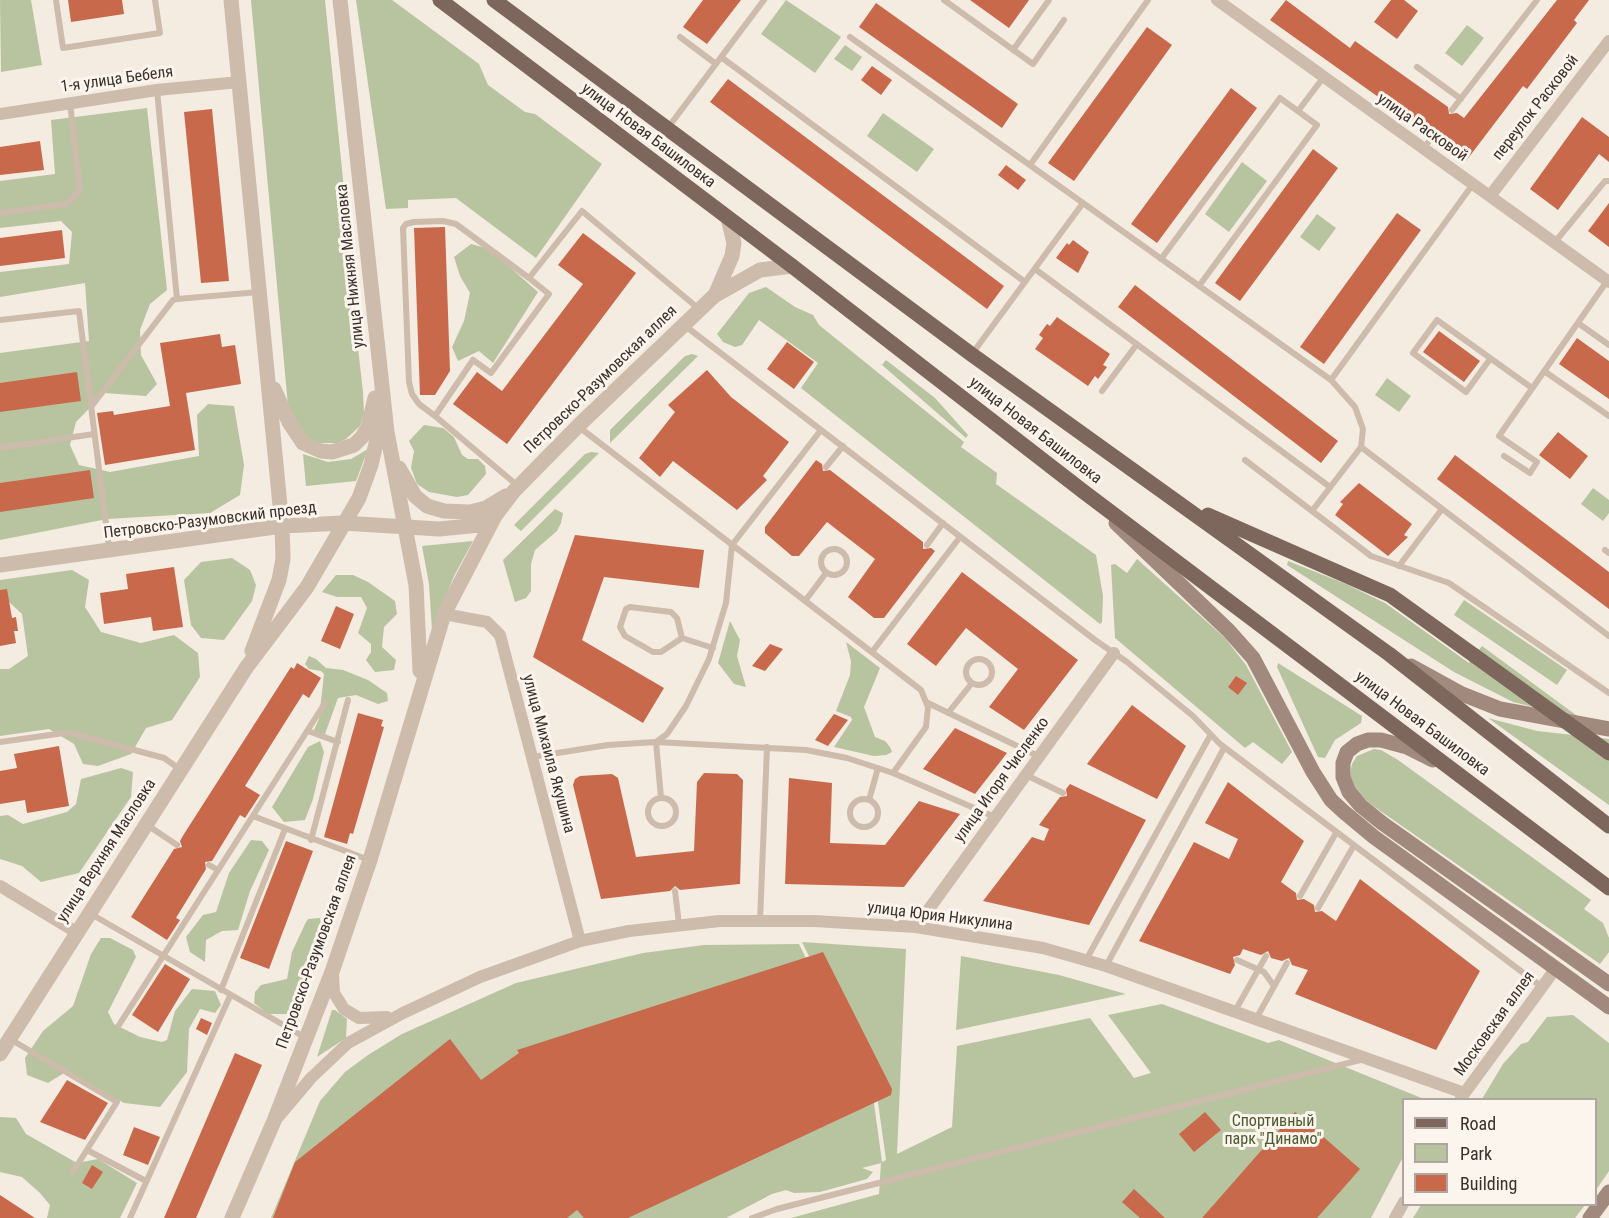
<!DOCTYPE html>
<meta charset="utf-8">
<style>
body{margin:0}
#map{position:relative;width:1609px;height:1218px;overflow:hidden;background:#f4ebe1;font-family:"Roboto Condensed",sans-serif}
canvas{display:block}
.legend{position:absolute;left:1402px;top:1098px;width:195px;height:108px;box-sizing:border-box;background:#fbf5ee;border:2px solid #aea6a0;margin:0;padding:8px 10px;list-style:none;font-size:18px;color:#3b302b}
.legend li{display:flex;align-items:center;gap:12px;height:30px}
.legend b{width:30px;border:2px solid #aea6a0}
</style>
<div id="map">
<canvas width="1609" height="1218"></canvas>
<ul class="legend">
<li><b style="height:8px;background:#7d675c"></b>Road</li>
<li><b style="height:16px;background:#b8c4a0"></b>Park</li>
<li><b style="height:16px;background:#c8694b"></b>Building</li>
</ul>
</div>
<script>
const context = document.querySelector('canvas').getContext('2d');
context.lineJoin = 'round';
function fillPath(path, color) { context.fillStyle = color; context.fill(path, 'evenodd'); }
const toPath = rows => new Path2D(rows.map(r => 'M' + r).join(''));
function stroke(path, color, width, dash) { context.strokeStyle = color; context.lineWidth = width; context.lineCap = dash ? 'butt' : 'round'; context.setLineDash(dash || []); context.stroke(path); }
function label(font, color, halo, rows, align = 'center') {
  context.font = font + ' "Roboto Condensed",sans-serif'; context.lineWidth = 6; context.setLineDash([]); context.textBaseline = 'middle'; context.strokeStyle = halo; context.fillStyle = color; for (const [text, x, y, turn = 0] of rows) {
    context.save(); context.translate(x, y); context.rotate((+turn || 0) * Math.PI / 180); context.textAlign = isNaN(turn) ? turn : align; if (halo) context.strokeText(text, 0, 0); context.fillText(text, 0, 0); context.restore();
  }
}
fillPath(toPath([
 [0,0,31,0,42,65,1,72],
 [251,0,325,0,348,229,352,229,357,339,363,392,364,413,360,426,346,439,337,443,318,443,305,437,288,406],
 [356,0,392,0,479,64,488,85,525,112,535,114,602,164,536,258,456,198,408,200,408,208,386,209],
 [786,0,841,37,815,73,761,34],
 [1467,25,1484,38,1462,66,1445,53],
 [845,45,862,57,852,71,834,59],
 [147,108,167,290,150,304,140,330,141,355,157,384,146,396,104,393,76,422,70,445,79,465,110,472,199,456,197,415,208,404,234,406,244,465,240,495,210,513,107,519,0,540,0,353,89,341,85,283,0,297,0,272,69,264,72,232,61,221,0,228,0,181,55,174,51,120],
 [883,113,934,149,917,172,867,136],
 [1242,162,1267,181,1229,232,1205,214],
 [1317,214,1336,228,1319,251,1300,237],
 [471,244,489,249,538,292,493,363,479,351,458,361,452,347,464,321,470,293,460,276,454,257],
 [766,287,795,307,813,315,819,325,964,442,961,447,997,473,996,484,1096,555,1103,596,1102,622,1100,624,801,388,818,363,759,320,742,345,735,347,723,342,717,334,749,293],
 [692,354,698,356,610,443,610,430,685,356],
 [886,360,935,398,968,435,966,438,882,365],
 [1387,378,1411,396,1399,412,1375,395],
 [424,425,443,428,454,437,462,455,468,459,478,459,485,466,486,474,468,495,457,497,429,492,417,484,411,468,414,451,409,441],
 [368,449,356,481,306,486,303,454,328,462,351,459],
 [591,452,599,453,521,531,514,525,585,454],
 [1593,488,1609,500,1609,513,1603,521,1581,504],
 [555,509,563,513,561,523,557,531,535,550,531,564,531,591,526,598,515,602,503,560],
 [473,541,454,576,432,630,429,584,422,546],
 [232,558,250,570,256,585,252,601,224,640,201,638,191,625,184,580,201,562],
 [1137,559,1225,638,1246,665,1292,752,1282,764,1253,742,1245,748,1115,638,1111,565,1115,564,1127,573],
 [1288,561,1346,584,1385,603,1469,663,1482,646,1580,718,1513,702,1454,672,1287,565],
 [72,570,89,580,85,607,101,632,141,643,174,635,198,653,200,677,172,720,146,728,131,754,98,766,83,764,74,744,49,729,0,736,0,669,9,669,28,656,22,614,8,601,0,602,0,580],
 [336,575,353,575,368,582,395,601,397,614,384,627,382,647,396,660,394,670,375,672,366,660,371,652,371,644,358,633,367,608,361,597,337,597,322,592],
 [1464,600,1567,670,1557,685,1454,615],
 [730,621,740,640,737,656,746,687,734,684,718,663],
 [846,642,880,668,864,707,875,737,885,741,890,747,892,752,886,755,874,756,834,747,852,720,851,717,836,711,850,675,851,661],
 [309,656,316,659,326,668,343,670,368,680,387,693,388,701,378,704,356,695,338,698,325,734,318,733,314,730,319,719,324,674,321,671,309,669,305,664],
 [1278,663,1362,716,1361,723,1335,740,1325,758,1318,757,1277,667],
 [1488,718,1537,731,1609,739,1609,805],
 [320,741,324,752,313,799,305,820,284,822,272,807,308,747],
 [1374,749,1381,750,1398,760,1591,900,1584,909,1603,923,1609,938,1609,952,1600,964,1369,803,1355,788,1350,775,1352,764,1357,756],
 [121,768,133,772,131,797,79,873,41,882,22,866,0,859,0,816,8,815,23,824,67,812,76,804,81,779],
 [251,840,262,841,269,850,250,891,238,930,222,931,206,940,205,962,190,952,186,937,203,915,216,912,229,873],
 [320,918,322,930,289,1014,268,1014,254,1003,255,992,261,985,287,979,292,952,305,924,308,919],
 [101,938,110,938,133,950,136,957,108,1012,114,1024,140,1037,162,1042,167,1040,175,1011,192,989,215,991,221,1005,215,1013,200,1009,189,1029,187,1072,160,1107,124,1103,67,1071,48,1083,27,1075,25,1058,43,1031,73,1006,91,954],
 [802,942,906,949,897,1154,952,1127,957,1046,1090,1018,1134,1078,1151,1073,1108,1015,1162,1004,1268,1043,1279,1040,1424,1099,1404,1100,1403,1157,1371,1218,791,1218,879,1194,881,1163,862,1168,873,1172,867,1179,820,1192,794,1193,786,1190,772,1194,726,1218,271,1218,320,1101,345,1072,368,1055,402,1034,516,983,643,953,704,945,799,944,873,1096,882,1162,886,1160,877,1095],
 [961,956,1059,975,1126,994,956,1030],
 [332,1010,335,1010,347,1019,346,1038,317,1057],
 [1573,1015,1609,1043,1609,1171,1596,1190,1596,1100,1482,1099,1503,1064,1521,1044,1528,1042,1547,1017],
 [0,1117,16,1118,26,1134,77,1163,98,1159,137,1183,120,1218,47,1218,50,1205,40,1193,22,1177,0,1172],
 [1421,1205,1421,1204,1585,1205,1575,1218,1413,1218]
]), '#b8c4a0');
fillPath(toPath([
 [68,0,122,0,124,14,71,22],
 [703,0,741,0,707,44,683,27],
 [970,0,1029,0,1009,28],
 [1286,0,1350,48,1355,41,1448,107,1449,114,1457,113,1464,118,1557,0,1589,0,1574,20,1577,23,1527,89,1523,86,1466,161,1437,139,1436,132,1429,133,1270,20],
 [1391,0,1404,0,1418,11,1397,39,1374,22],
 [876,3,1018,104,1002,128,859,27],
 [1147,27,1172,45,1074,181,1048,163],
 [872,66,892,80,881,95,861,80],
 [728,79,1004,286,987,309,710,102],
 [1231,88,1257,108,1157,243,1131,224],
 [212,109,229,281,201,283,184,112],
 [1582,117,1609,137,1609,162,1599,154,1558,210,1530,189],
 [40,141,44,170,0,175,0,147],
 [1313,149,1338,168,1240,301,1215,283],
 [1006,165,1026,180,1018,190,998,175],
 [1609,203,1609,247,1588,231],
 [1397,213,1421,230,1324,364,1300,347],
 [445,227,450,371,435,395,420,395,414,228],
 [62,230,65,258,0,266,0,238],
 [583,233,636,273,507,444,453,404,477,372,502,391,583,284,558,265],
 [1073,240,1089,252,1078,273,1056,258,1067,243,1069,245],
 [1135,285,1338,441,1321,463,1118,307],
 [1057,317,1110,354,1103,365,1107,367,1098,379,1095,376,1088,386,1035,349,1043,338,1039,335,1047,324,1050,326],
 [1439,331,1480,361,1464,382,1423,352],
 [220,334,222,347,235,345,241,384,186,393,195,450,105,465,97,413,113,411,114,415,170,406,160,343],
 [1577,338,1609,361,1609,399,1559,364],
 [787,342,814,362,794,389,767,369],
 [707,370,731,397,789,442,763,476,767,480,737,510,673,461,660,477,639,458,675,412,668,405],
 [77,372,81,401,0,412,0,383],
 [1558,432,1588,456,1570,479,1539,455],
 [1455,455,1609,572,1609,609,1437,479],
 [816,460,822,464,823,471,830,470,923,542,923,549,931,548,935,551,884,618,874,618,848,597,875,559,827,522,799,556,792,556,765,533,765,527],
 [90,470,94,498,0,512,0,483],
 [1359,483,1412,524,1404,535,1408,537,1388,556,1335,515,1343,504,1340,502],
 [575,535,704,550,699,588,604,577,582,640,664,688,643,723,533,657],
 [174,567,183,627,153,631,151,617,104,624,100,593,128,589,126,574],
 [962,572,1078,660,1024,730,989,707,1018,669,966,628,936,666,907,644],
 [7,589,12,618,16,617,18,631,14,631,16,643,0,646,0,590],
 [336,606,354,614,340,649,321,641],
 [770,644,783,649,765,671,752,666],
 [297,663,321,678,309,698,303,694,245,786,260,795,245,818,240,815,212,861,205,862,206,869,176,918,180,920,167,940,131,917,174,849,182,847,180,841,184,834,291,667,294,669],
 [1236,676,1247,683,1238,695,1228,687],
 [1132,705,1186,746,1157,799,1087,764],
 [358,713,383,720,381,726,384,727,353,834,350,833,347,844,324,837],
 [834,714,848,720,828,746,815,740],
 [955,728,1007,753,975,794,923,769],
 [59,746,69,806,27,813,25,800,0,804,0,771,17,768,14,754],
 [704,773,737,774,743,780,740,884,680,890,675,886,670,891,601,899,573,785,575,779,580,776,612,774,618,778,636,857,694,851,697,782],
 [789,778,832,783,830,843,885,845,919,801,960,814,904,887,785,884],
 [1228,782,1304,841,1281,882,1296,893,1297,900,1304,899,1314,905,1315,912,1322,911,1336,921,1360,879,1480,971,1436,1050,1295,994,1308,970,1292,965,1289,958,1282,961,1271,958,1268,951,1261,955,1243,949,1240,955,1233,957,1235,965,1230,974,1139,941,1194,842,1229,859,1238,839,1205,823],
 [1070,784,1146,820,1089,925,983,901,1032,837,1044,841,1049,829,1039,825,1060,797,1067,796,1066,789],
 [286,841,313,851,269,969,240,958],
 [823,952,892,1089,891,1095,628,1218,584,1218,577,1210,567,1218,273,1218,295,1162,450,1039,481,1080,519,1053,517,1050],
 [165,964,190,979,158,1032,132,1015],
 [201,1018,212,1023,207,1035,196,1029],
 [235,1053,262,1065,196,1218,164,1218],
 [67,1080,108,1103,85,1140,40,1122],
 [1205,1112,1221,1130,1194,1152,1179,1134],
 [1295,1112,1360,1169,1317,1218,1202,1218],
 [134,1127,160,1137,148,1165,123,1155],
 [92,1165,103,1172,92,1189,82,1183],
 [1134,1189,1165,1218,1140,1218,1122,1202],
 [0,1195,35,1218,0,1218]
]), '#c8694b');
stroke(toPath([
 [56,0,63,48,160,33,155,0],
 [944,0,1033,64,1064,20],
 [680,37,716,64],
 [850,37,1083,203],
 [1013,50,1049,0],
 [721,57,1025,282],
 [1417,67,1461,99],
 [157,90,177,299,259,292],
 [1452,110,1537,0],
 [1298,111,1323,78],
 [667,129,764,0],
 [1423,149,1433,136],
 [1030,165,1148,0],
 [0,213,66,204,80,191,70,103],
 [1555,242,1605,181,1609,181],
 [1161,259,1280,98,1317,125,1199,286],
 [1035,269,1330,487],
 [0,320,79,311,109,548],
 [1578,323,1609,345],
 [684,325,1095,640,1127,662,1193,716,1220,744,1542,987],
 [972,354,1083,203,1331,380,1355,407,1363,429,1361,447,1312,511,1245,460],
 [1490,359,1466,392,1413,353,1437,320,1532,388],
 [1544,371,1609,416],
 [1331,380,1473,184],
 [1102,391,1137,344],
 [91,407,173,300,177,299],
 [435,416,419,404,412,394,409,382,403,228,406,224,414,222,443,221,456,224,529,278],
 [579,427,921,690,928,707,926,727,893,773],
 [1361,447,1609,636],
 [0,448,94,434],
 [1504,456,1530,473,1537,462,1499,436,1607,281],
 [826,467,843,446],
 [518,486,435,416,473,360,491,373,549,294,529,278,582,211,699,309],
 [1312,511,1371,556,1449,583,1609,693],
 [927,545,943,523],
 '821 562a13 13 0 1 1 26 0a13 13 0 1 1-26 0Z',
 [1605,550,1609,553],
 [1399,566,1442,509],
 [805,601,826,573],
 [682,638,661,652,653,652,625,636,620,627,626,609,630,607,671,612,677,618,682,638,713,648],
 [872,652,960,537],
 '966 672a13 13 0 1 1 26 0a13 13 0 1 1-26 0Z',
 [928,703,1040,757],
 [948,713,972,683],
 [308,731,338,742],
 [0,742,64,733,75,734,164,758,181,770],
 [532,757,608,745,656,742,806,750,847,758,893,773,995,817],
 [1026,775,1063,793],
 [661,798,656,742,667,734,686,706,709,659,726,603,732,545,821,430],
 '648 812a14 14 0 1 1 28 0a14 14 0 1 1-28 0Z',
 '850 813a14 14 0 1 1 28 0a14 14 0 1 1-28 0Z',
 [869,800,878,768],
 [253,816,369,860],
 [147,825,177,845],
 [311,840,348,700],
 [209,865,218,870],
 [675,891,679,924],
 [1300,896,1336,833],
 [1318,908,1353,847],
 [91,914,306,1038],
 [760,921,767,747],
 [1086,960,1210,736],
 [1237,960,1264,972,1274,986],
 [1106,966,1224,748],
 [221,990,285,829],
 [1235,1011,1266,956],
 [1256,1019,1287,963],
 [119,1025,325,703],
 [10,1039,117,1102,73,1172],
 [87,1150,146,1181],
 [130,1218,230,996],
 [752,1218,777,1209,1364,1059]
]), '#cdbbac', 6);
stroke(toPath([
 [1217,0,1609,282],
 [0,114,157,90,239,82],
 [1490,196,1609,41],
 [444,614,487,622,500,635,580,941],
 [0,886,76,932],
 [916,927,1114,653],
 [333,974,334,993,344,1009,359,1018,387,1017],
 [1461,1098,1556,968],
 [278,1117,311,1078,348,1043,403,1013,480,977,580,941,629,931,720,921,814,921,916,927,1043,948,1106,966,1464,1093],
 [1395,1218,1404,1202]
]), '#cdbbac', 12);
stroke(toPath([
 [231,0,282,526,283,559,279,580,252,651],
 [340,0,387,432,416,585,420,671],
 [716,293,732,256,734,243,728,218],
 [274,389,289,422,303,443,321,451,332,452,354,445,362,437,368,427,375,398],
 [399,468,415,496,427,506,444,511,470,512,486,508,506,496],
 [0,565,282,526,343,523,439,529,480,525,495,516],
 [0,1054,246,668,307,587,359,498,371,465,384,409],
 [232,1218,274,1121,333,969,370,860,444,614,495,516,514,491,578,426,714,296,760,270,792,266]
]), '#cdbbac', 15);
stroke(toPath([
 [1116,523,1229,631,1253,658,1313,772,1331,800,1344,812,1374,837,1609,1007],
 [1411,666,1462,694,1500,709,1609,729],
 [1433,760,1407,747,1381,740,1368,740,1357,744,1347,752,1343,763,1343,777,1349,792,1361,806,1382,823,1609,984],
 [1590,1218,1609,1192]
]), '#a18a7d', 15);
stroke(toPath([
 [440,0,792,266,1084,492,1609,888],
 [494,0,971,354,1389,654,1609,826],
 [1208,515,1390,595,1475,656]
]), '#7d675c', 15);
stroke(toPath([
 [1475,656,1609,753]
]), '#7d675c', 15);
label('16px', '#3b302b', '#fbf5ee', [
 ["1-я улица Бебеля",117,80,-8],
 ["переулок Расковой",1536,108,-52],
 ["улица Расковой",1422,128,35],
 ["улица Новая Башиловка",648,136,37],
 ["улица Нижняя Масловка",351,266,-96],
 ["Петровско-Разумовская аллея",601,380,-44],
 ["улица Новая Башиловка",1035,431,38],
 ["Петровско-Разумовский проезд",210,521,-7],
 ["улица Новая Башиловка",1422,724,37],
 ["улица Михаила Якушина",548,754,75],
 ["улица Игоря Численко",1002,780,-54],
 ["улица Верхняя Масловка",107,851,-57],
 ["улица Юрия Никулина",940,917,7],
 ["Петровско-Разумовская аллея",317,952,-70],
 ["Московская аллея",1495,1024,-54]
]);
label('16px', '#4a5a2e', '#fbf5ee', [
 ["Спортивный",1273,1122],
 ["парк \"Динамо\"",1273,1140]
]);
</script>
